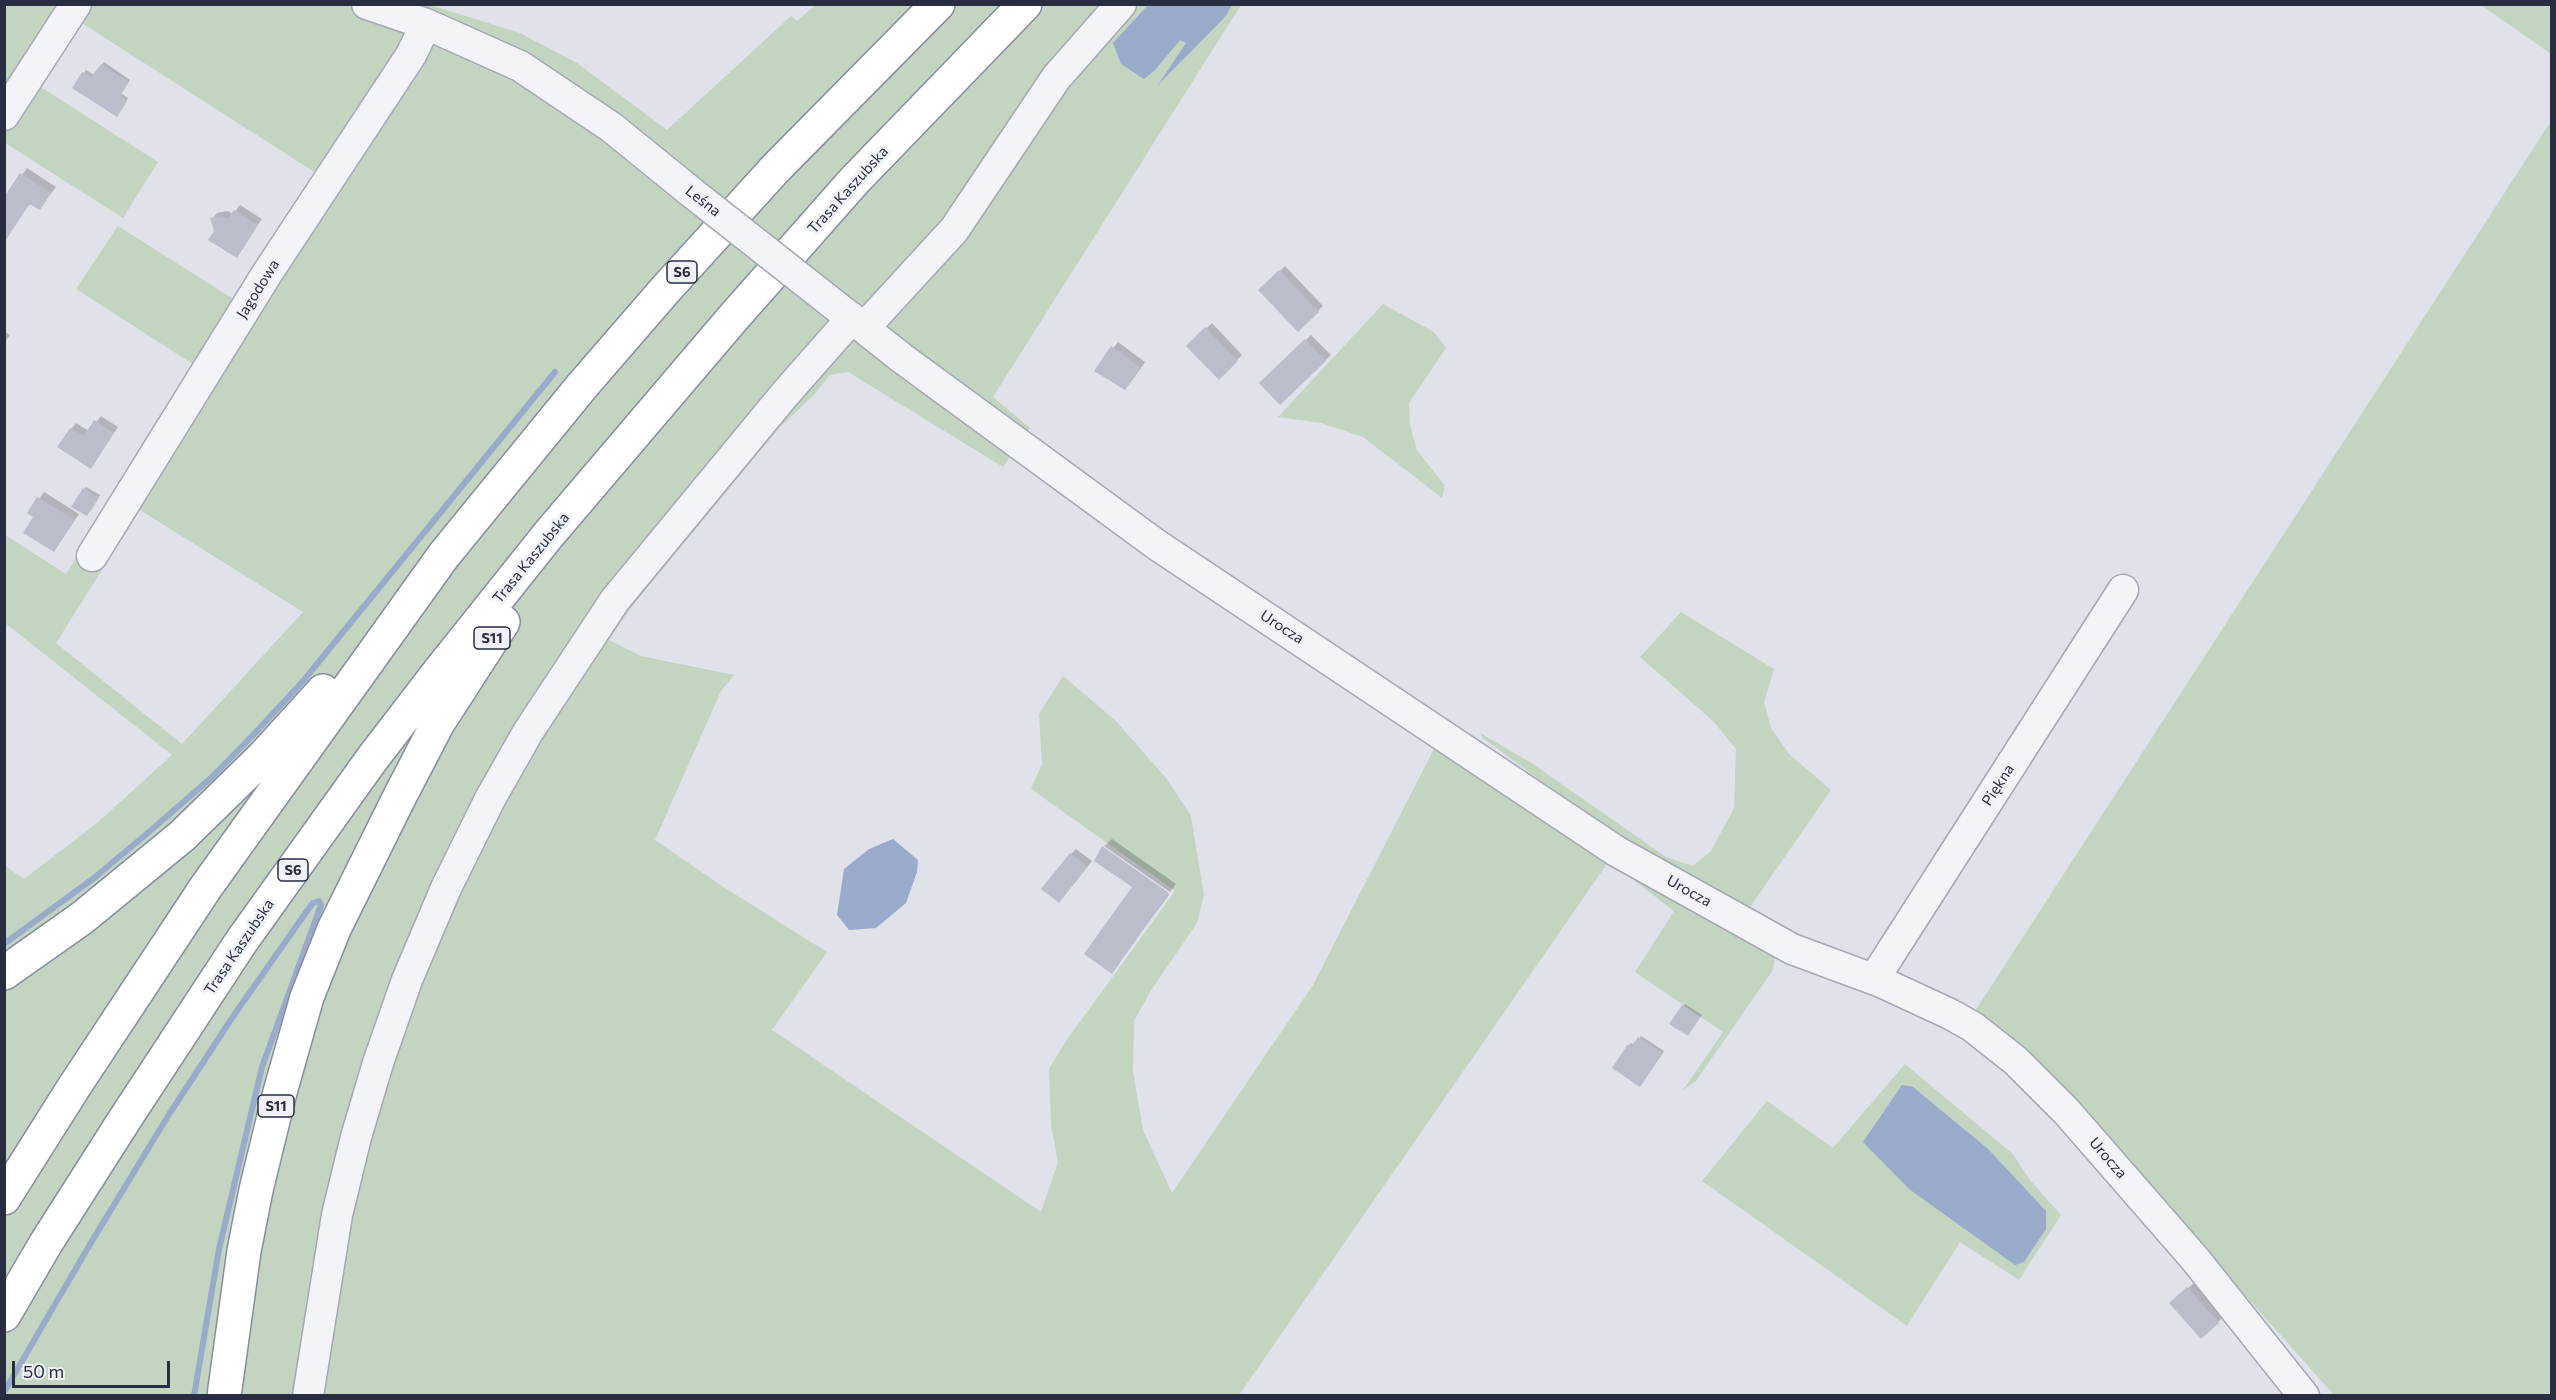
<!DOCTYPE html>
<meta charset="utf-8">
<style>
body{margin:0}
#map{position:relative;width:2556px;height:1400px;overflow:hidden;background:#e0e2ea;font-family:Commissioner,sans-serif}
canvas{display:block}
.frame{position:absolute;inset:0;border:6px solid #282d42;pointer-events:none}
.scale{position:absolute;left:12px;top:1361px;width:158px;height:27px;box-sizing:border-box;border:3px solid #282d42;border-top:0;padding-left:8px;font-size:18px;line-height:21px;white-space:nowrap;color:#282d42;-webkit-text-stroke:4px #f0f2f7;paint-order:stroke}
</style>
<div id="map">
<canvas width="2556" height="1400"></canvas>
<div class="frame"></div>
<div class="scale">50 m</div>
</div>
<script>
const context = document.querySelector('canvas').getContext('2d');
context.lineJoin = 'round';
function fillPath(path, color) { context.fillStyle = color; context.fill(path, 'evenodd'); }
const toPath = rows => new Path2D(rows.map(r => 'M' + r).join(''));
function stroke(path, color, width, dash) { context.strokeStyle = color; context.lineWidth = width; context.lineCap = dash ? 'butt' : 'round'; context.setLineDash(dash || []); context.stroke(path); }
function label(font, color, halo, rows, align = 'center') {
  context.font = font + ' Commissioner,sans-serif'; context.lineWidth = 6; context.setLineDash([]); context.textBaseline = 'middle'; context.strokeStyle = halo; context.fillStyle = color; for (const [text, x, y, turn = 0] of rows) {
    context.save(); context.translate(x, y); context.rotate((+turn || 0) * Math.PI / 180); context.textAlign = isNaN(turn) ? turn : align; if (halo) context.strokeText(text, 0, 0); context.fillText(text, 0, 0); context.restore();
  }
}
fillPath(toPath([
 [343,4,390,21,397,5,430,5,520,33,577,63,667,130,791,16,797,21,815,5,1241,5,993,397,1030,428,1003,467,848,372,830,375,813,396,779,428,630,609,609,640,641,656,734,675,721,691,655,840,725,888,827,952,772,1030,1041,1212,1058,1162,1051,1126,1049,1069,1066,1041,1175,891,1031,789,1042,764,1039,714,1063,676,1116,721,1166,778,1191,816,1204,895,1197,923,1150,992,1134,1021,1133,1072,1143,1130,1172,1193,1313,985,1438,741,1775,955,1773,970,1696,1081,1683,1090,1723,1032,1635,972,1674,911,1609,861,1239,1395,5,1395,4,865,24,879,97,823,172,755,5,623,5,535,66,574,196,366,76,289,118,226,238,302,319,175,77,20,87,5],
 [140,510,303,612,182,744,56,643],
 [5,5,60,5,5,93],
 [2481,5,2551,5,2551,54],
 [36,84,158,162,123,218,5,143,4,134],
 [2551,121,2551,1395,2334,1395,2136,1173,1970,1019],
 [1383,304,1434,332,1446,348,1409,403,1410,425,1417,450,1445,486,1442,498,1363,437,1321,423,1278,417],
 [1681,612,1774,669,1764,702,1771,728,1790,755,1831,790,1746,913,1622,841,1483,738,1480,733,1533,764,1666,857,1693,866,1711,851,1734,808,1736,749,1713,721,1640,657],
 [1905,1064,2013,1154,2030,1180,2061,1215,2019,1280,1960,1242,1907,1326,1702,1181,1767,1101,1833,1148]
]), '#c3d4c1');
fillPath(toPath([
 [1148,5,1148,4,1232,5,1225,17,1158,85,1186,43,1180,40,1155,70,1144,79,1121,64,1113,43],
 [893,839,918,860,917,872,906,903,876,928,849,930,837,915,844,869,869,849],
 [1902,1085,1913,1087,1988,1149,2046,1211,2046,1229,2024,1262,2015,1265,1909,1189,1863,1142]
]), '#99aacb');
fillPath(toPath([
 [104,62,130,80,121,93,128,98,119,113,74,88,86,70,94,75],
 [27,168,56,187,40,208,31,202,13,228,4,200],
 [240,205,262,219,236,256,216,231,212,219,217,213,228,211,233,214],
 [1285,266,1323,306,1298,330,1260,290],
 [1212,323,1242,355,1219,378,1188,346],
 [4,331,10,335,4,343],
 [1311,335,1331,355,1280,403,1262,383],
 [1118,342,1145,362,1130,383,1096,370],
 [101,416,118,427,91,467,71,429,76,423,89,431],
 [86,487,100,495,89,512,84,489],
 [44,492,79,514,54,550,35,517,29,513],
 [1112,839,1176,884,1170,892,1104,846],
 [1104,846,1104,849,1169,895,1111,972,1134,887,1096,860],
 [1076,849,1092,861,1064,896,1071,854],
 [1685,1004,1702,1015,1690,1032,1683,1006],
 [1641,1036,1664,1051,1642,1083,1629,1045,1631,1043,1634,1045],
 [2194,1283,2223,1317,2218,1322,2176,1298]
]), '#0003');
stroke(toPath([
 [4,944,94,878,149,832,212,777,256,732,304,680,555,372],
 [4,1392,89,1246,168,1116,234,1015,307,911,313,903,319,901,321,905,262,1067,219,1249,194,1396]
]), '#99aacb', 6);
fillPath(toPath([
 [101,64,129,82,120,96,127,101,117,117,72,88,82,72,91,77],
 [20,173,51,193,40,210,29,204,4,243,4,197],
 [234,210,258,225,237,258,208,240,214,231,210,218,222,216,228,219],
 [1279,270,1319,312,1298,332,1258,290],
 [1205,327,1238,361,1219,380,1186,346],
 [1305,339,1326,361,1280,405,1259,383],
 [1111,346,1141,368,1125,390,1094,371],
 [94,420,114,433,91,469,57,447,70,428,84,436],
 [83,488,99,498,87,516,71,507],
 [37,497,75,520,54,552,23,533,33,517,27,513],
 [1102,846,1169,893,1112,974,1084,954,1132,887,1094,861],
 [1070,853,1087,867,1059,903,1041,889],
 [1682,1005,1700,1017,1688,1036,1669,1024],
 [1638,1037,1663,1053,1640,1087,1612,1068,1628,1044,1631,1047],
 [2187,1287,2219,1323,2201,1339,2169,1303]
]), '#babdca');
const minor = toPath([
 [367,4,426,24,520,66,611,127,691,192],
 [4,115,76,4],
 [818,292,903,359,1157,545,1616,851,1792,949,1881,982,1950,1014,1973,1027,2016,1061,2066,1111,2195,1259,2304,1396],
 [864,328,954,230,1056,78,1121,4],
 [92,556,268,272,411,55,426,24],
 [1874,979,2123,590],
 [308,1396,337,1215,356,1137,378,1063,407,980,446,888,490,799,528,732,615,600,785,394,852,318]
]);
const highway = toPath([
 [4,973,82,918,182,836,263,757,323,691],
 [4,1198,74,1087,206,887,444,555,582,386,666,289,776,168,938,4],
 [4,1315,46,1243,125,1119,241,942,372,759,438,673,549,534,733,318,854,181,1025,4],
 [224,1396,244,1251,256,1190,280,1092,307,997,334,929,400,796,438,723,503,622]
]);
stroke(minor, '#a5a8b4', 33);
stroke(highway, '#878da1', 36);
stroke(minor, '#f3f4f8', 30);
stroke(highway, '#fff', 33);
const minorBridge = toPath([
 [691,192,818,292]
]);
stroke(minorBridge, '#a5a8b4', 33, []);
stroke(minorBridge, '#f3f4f8', 30);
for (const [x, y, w] of [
 [682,272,30],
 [492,638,36],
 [293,870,30],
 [276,1106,36]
]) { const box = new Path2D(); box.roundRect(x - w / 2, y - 11, w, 22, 4.5); context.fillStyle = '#f0f2f7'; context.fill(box); stroke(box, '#282d42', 1.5); }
label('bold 14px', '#282d42', null, [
 ["S6",682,272],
 ["S11",492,638],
 ["S6",293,870],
 ["S11",276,1106]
]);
label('15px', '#282d42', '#f0f2f7', [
 ["Trasa Kaszubska",848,190,-48],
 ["Leśna",703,201,38],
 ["Jagodowa",258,289,-58],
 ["Trasa Kaszubska",531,558,-51],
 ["Urocza",1282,627,33],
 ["Piękna",1998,785,-57],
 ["Urocza",1689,891,29],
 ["Trasa Kaszubska",239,947,-56],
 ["Urocza",2108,1158,49]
]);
</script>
